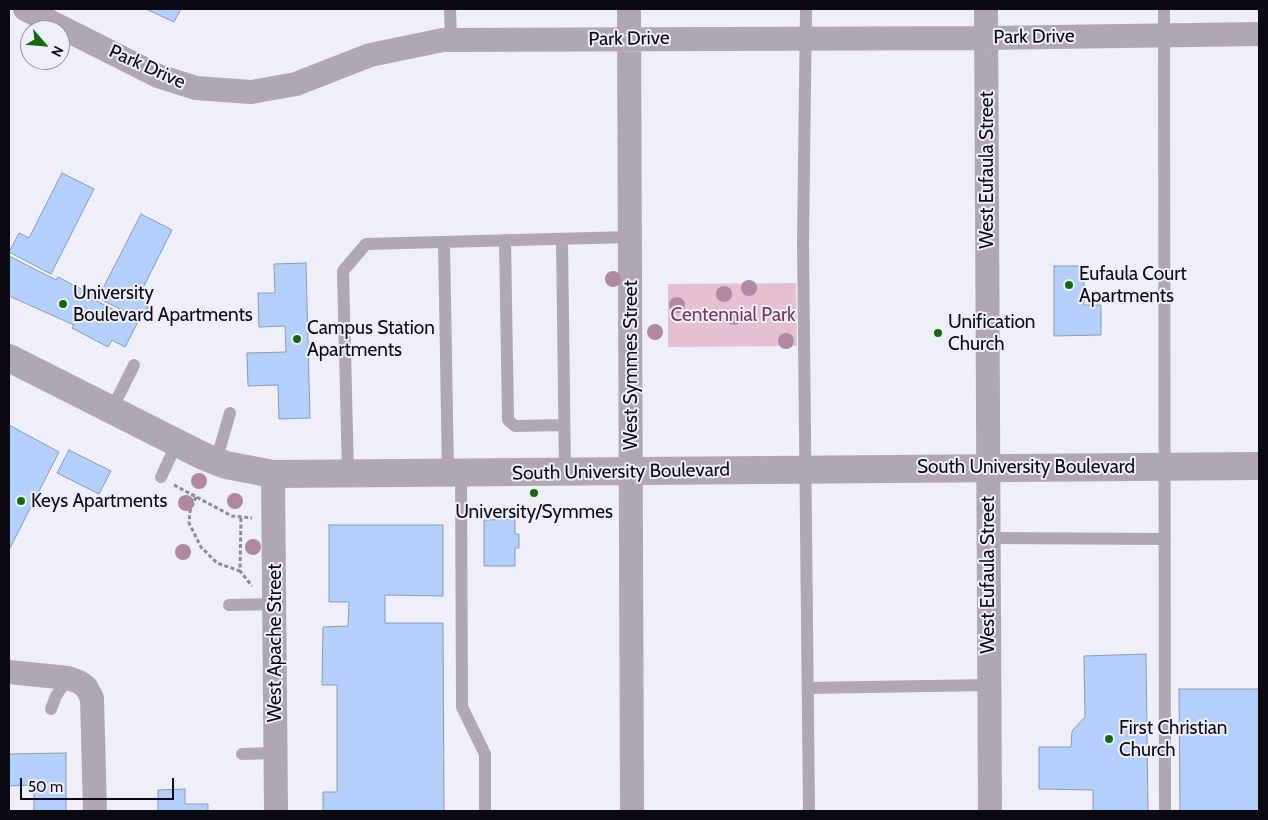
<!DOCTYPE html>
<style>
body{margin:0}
#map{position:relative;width:1268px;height:820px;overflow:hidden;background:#efeffa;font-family:Cabin,sans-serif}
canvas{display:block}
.frame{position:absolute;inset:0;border:10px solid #0b0a13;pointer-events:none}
.north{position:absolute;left:20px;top:20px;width:50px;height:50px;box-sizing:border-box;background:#efeffa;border:1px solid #94939e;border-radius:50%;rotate:117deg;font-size:14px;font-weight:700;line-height:20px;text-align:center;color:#0b0a13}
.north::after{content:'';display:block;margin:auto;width:18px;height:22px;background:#15680b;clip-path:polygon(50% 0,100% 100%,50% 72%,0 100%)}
.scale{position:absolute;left:20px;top:778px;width:154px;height:22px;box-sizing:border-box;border:2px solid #0b0a13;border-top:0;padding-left:6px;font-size:15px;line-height:18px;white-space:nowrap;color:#0b0a13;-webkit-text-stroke:4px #efeffa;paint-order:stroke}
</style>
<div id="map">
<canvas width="1268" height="820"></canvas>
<div class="frame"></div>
<div class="north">N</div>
<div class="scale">50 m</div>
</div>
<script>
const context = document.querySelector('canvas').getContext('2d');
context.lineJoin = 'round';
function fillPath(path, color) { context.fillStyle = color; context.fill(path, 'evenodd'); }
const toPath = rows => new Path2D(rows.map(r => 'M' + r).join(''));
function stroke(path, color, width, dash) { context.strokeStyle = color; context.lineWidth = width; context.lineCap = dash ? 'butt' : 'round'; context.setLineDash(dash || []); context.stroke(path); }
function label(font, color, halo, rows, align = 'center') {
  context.font = font + ' Cabin,sans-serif'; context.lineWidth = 4; context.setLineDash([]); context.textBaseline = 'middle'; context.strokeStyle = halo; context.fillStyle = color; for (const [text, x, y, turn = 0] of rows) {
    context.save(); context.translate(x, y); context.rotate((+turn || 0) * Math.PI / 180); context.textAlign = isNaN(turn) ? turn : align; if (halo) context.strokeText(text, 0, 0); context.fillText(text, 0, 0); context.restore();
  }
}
fillPath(toPath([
 [796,283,797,346,668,347,668,284]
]), '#e5c0d1');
const building = toPath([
 [146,9,181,9,174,22,146,9],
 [62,173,94,189,51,274,9,252,19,233,29,238,62,173],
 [141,214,172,230,139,296,150,302,142,320,98,298,141,214],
 [9,256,56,280,58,277,93,295,91,298,138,322,125,347,112,340,108,347,72,328,74,325,9,296,9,256],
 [306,263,310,418,279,419,278,385,248,386,247,353,286,352,285,326,259,327,258,293,275,293,274,264,306,263],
 [1054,266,1084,266,1084,305,1101,305,1101,335,1054,336,1054,266],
 [9,425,59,452,9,550,9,425],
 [69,450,111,471,99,494,57,473,69,450],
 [515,519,515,534,519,534,519,548,515,548,515,566,484,566,484,520,515,519],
 [329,525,443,525,443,596,385,595,385,623,443,623,444,811,323,811,323,792,337,792,337,685,322,685,323,627,348,626,349,602,329,602,329,525],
 [1146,654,1148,811,1093,811,1093,790,1039,789,1039,747,1071,747,1072,731,1085,717,1084,656,1146,654],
 [1179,689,1259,689,1259,811,1180,811,1179,689],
 [66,753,66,811,34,811,34,785,9,786,9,754,66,753],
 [185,789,185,804,208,804,208,811,158,811,158,790,185,789]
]);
fillPath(building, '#b4cffc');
stroke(building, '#8b9ab2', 1);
stroke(toPath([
 [174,485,232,516,252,518],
 [196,497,190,511,189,523,201,547,217,563,240,571],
 [241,518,240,571,252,586]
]), '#8d8c96', 3, [4, 2.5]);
stroke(toPath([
 [450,9,451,40],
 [806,9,803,242,809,811],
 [1164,9,1165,811],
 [562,239,565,473],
 [505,240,508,420,515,426,564,425],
 [444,242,448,473],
 [111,411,134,365],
 [216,461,230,413],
 [461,473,462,707,485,754,485,811],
 [348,474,343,271,366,244,630,237],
 [161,477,177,443],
 [988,538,1165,539],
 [229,605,274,604],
 [808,688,989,685],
 [51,709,56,696,68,678],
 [242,754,275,753]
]), '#afa7b1', 12);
stroke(toPath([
 [25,9,158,76,196,88,251,92,296,84,370,55,443,40,986,38,1259,34],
 [629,9,632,811],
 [986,9,990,811],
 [273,474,276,811],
 [9,672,68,678,79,682,86,687,92,698,95,811]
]), '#afa7b1', 24);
stroke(toPath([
 [9,358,203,456,226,465,273,474,1259,466]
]), '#afa7b1', 28);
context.fillStyle = '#ae8aa2';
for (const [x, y] of [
 [613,279],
 [749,288],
 [724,294],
 [677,305],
 [734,317],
 [655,332],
 [786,341],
 [199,481],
 [235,501],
 [186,503],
 [253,547],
 [183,552]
]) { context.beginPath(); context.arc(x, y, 8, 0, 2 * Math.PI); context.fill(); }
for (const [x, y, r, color] of [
 [1069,285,5,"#15680b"],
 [63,304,5,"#15680b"],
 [938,333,5,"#15680b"],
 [297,339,5,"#15680b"],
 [534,493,5,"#15680b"],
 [21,501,5,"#15680b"],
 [1109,739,5,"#15680b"]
]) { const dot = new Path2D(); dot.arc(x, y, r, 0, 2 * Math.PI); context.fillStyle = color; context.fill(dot); stroke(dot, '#efeffa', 2); }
label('19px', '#0b0a13', '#efeffa', [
 ["Park Drive",1034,37,-1],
 ["Park Drive",629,39,-1],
 ["Park Drive",147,67,24],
 ["West Eufaula Street",987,170,-90],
 ["West Symmes Street",631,365,-90],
 ["South University Boulevard",1026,467],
 ["South University Boulevard",621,472,-1],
 ["West Eufaula Street",988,575,-90],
 ["West Apache Street",275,643,-90]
]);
label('19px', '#0b0a13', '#efeffa', [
 ["Eufaula Court",1079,274],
 ["Apartments",1079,296],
 ["University",73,293],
 ["Boulevard Apartments",73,315],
 ["Unification",948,322],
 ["Church",948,344],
 ["Campus Station",307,328],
 ["Apartments",307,350],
 ["Keys Apartments",31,501],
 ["University/Symmes",534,512,"center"],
 ["First Christian",1119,728],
 ["Church",1119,750]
], 'left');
label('19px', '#78385a', '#efeffa', [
 ["Centennial Park",733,315]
]);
</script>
